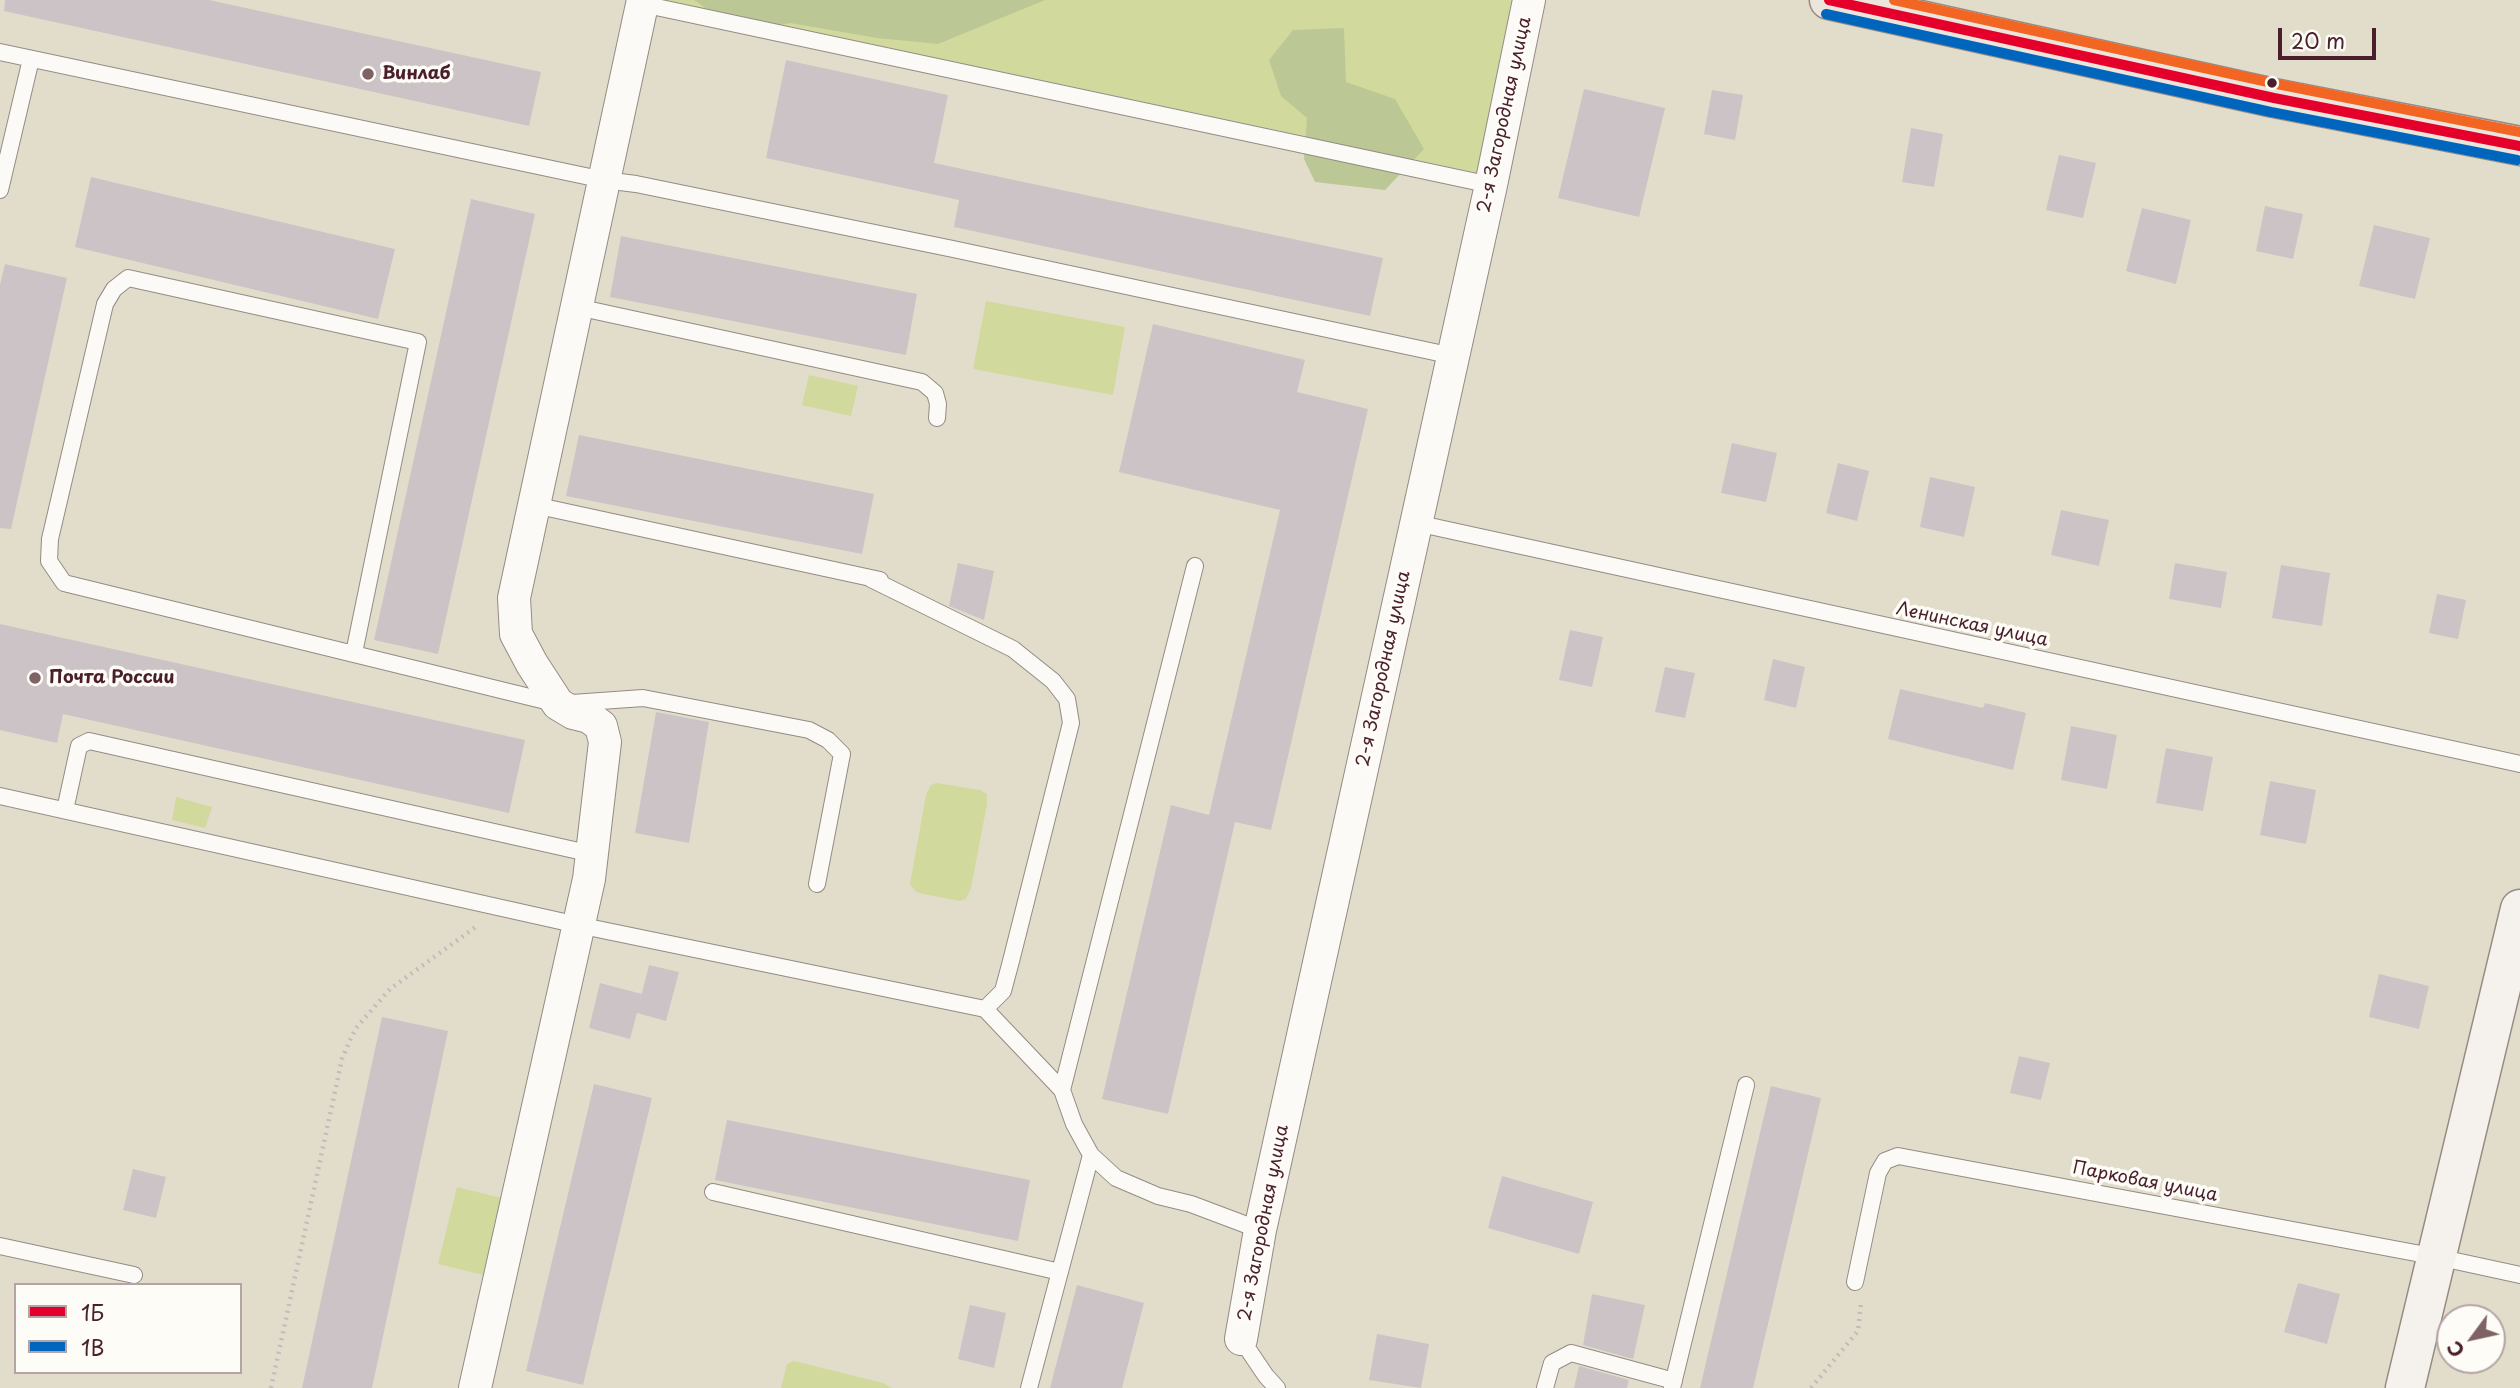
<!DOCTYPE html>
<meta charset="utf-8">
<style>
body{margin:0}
#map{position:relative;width:2520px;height:1388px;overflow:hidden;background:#e2ddcb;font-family:"Playpen Sans",sans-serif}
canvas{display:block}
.legend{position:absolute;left:14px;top:1283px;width:228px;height:91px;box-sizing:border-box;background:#fdfcf7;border:2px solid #b5a4a5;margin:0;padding:9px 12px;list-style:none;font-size:21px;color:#4a1f2b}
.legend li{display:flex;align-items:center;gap:14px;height:35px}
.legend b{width:35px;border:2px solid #b5a4a5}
.north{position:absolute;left:2436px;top:1304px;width:70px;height:70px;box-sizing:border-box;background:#fdfcf7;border:2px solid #b5a4a5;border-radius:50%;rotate:237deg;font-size:19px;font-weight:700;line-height:28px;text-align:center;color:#4a1f2b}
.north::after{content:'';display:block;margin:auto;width:24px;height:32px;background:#7f6263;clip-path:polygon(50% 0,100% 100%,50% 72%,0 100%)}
.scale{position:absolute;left:2278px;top:28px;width:98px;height:32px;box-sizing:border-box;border:4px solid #4a1f2b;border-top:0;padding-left:9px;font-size:21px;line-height:24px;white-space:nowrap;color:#4a1f2b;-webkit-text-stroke:5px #fdfcf7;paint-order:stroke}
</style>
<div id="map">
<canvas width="2520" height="1388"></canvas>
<ul class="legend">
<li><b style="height:9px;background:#e4002b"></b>1Б</li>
<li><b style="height:9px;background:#0065bd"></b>1В</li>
</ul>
<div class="north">С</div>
<div class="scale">20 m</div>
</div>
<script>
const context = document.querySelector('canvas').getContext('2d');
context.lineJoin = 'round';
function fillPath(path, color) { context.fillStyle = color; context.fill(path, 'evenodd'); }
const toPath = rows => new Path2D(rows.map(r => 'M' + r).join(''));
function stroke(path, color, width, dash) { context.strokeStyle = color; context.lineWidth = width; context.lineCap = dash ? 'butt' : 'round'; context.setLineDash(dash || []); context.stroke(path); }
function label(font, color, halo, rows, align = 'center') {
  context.font = font + ' "Playpen Sans",sans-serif'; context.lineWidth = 7; context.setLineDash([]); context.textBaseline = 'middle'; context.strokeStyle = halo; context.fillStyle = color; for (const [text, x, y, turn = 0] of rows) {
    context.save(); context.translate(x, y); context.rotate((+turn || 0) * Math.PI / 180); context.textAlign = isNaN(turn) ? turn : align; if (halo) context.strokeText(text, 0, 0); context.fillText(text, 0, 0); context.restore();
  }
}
fillPath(toPath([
 [664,0,1518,0,1479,173],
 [986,301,1125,327,1113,395,973,369],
 [809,375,858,386,851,416,802,405],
 [936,783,980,790,987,794,987,804,971,888,966,899,960,901,923,894,916,892,910,884,926,795,931,785],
 [176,797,212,807,205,828,172,820],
 [457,1187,501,1198,483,1275,438,1264],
 [794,1361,883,1383,892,1388,781,1388,787,1364]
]), '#d2d99d');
fillPath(toPath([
 [694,0,1045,0,938,44,877,38,790,23,740,32],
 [1344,28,1346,82,1395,99,1424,149,1385,190,1315,182,1304,159,1307,118,1281,96,1269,60,1293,30]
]), '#bbc895');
fillPath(toPath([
 [5,0,209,0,541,72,529,126,4,11],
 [786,60,948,95,934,163,1383,258,1370,316,954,227,959,200,766,158],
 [1584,89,1665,108,1639,217,1558,198],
 [1712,90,1743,95,1735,140,1704,134],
 [1911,128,1943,134,1934,187,1902,182],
 [2059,155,2096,163,2083,218,2046,210],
 [91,177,395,249,378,319,75,247],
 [471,199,535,214,438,654,374,640],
 [2265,206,2303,214,2293,259,2256,251],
 [2142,208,2191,220,2176,284,2126,271],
 [2374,225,2430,238,2415,299,2359,286],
 [621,236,917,294,906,355,610,297],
 [5,264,67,278,11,529,0,528,0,285],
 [1153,324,1305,360,1297,392,1368,409,1271,830,1235,822,1168,1114,1102,1099,1171,805,1209,815,1280,510,1119,472],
 [579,435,874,494,862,554,566,496],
 [1732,443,1777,453,1766,502,1721,493],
 [1838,463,1869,471,1857,521,1826,513],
 [1930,477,1975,487,1964,537,1920,527],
 [2061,510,2109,520,2099,566,2051,555],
 [958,563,994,571,984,620,949,606],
 [2175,563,2227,572,2221,608,2169,599],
 [2281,565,2330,573,2322,626,2272,618],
 [2437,594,2466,600,2458,639,2429,633],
 [0,624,525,740,509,813,63,714,57,743,0,730],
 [1570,630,1603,637,1592,687,1559,680],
 [1773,659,1805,667,1796,708,1764,700],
 [1665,667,1695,673,1685,718,1655,712],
 [1900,689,1983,708,1985,703,2026,713,2013,770,1888,739],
 [656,712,709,722,689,843,635,833],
 [2071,726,2117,735,2107,789,2061,780],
 [2166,748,2213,757,2203,811,2156,803],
 [2270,781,2316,790,2306,844,2260,835],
 [649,965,679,972,666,1021,637,1013],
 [2379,974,2429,986,2419,1029,2369,1017],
 [600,983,642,994,630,1039,589,1028],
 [382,1017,448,1031,372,1388,302,1388],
 [2019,1056,2050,1063,2041,1100,2010,1093],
 [594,1084,652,1098,583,1385,526,1371],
 [1771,1086,1821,1098,1753,1388,1700,1388],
 [727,1120,1030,1180,1018,1241,715,1180],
 [133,1169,166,1177,156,1218,123,1210],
 [1502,1176,1593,1202,1579,1254,1488,1228],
 [2298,1283,2340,1294,2327,1344,2284,1332],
 [1077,1285,1144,1303,1122,1388,1050,1388],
 [1592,1294,1645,1305,1633,1359,1583,1345],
 [970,1305,1006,1313,994,1368,958,1359],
 [1377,1334,1429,1344,1421,1388,1369,1380],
 [1579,1366,1629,1380,1627,1388,1574,1388]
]), '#ccc3c6');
const lane = toPath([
 [642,4,1491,185],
 [0,52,604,180,636,184,953,249,1453,356],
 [0,190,31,59],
 [577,307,922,382,935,393,938,404,937,418],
 [534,505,880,580],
 [1416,523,2520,764],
 [871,579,1013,649,1053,681,1067,699,1071,723,1011,961,1003,991,985,1009],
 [354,653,418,342,128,278,114,289,105,304,50,539,49,561,64,583,558,704,643,698,809,730,828,740,842,754,817,884],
 [0,796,578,925,985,1009,1062,1090,1074,1124,1091,1155,1116,1178,1158,1196,1191,1204,1260,1230],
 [65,810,79,746,89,741,592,854],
 [1062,1090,1195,566],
 [713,1192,1060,1272],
 [0,1246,134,1275],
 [1855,1282,1878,1173,1885,1161,1898,1156,2437,1257,2520,1275],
 [1241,1339,1266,1376,1277,1388],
 [1029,1388,1091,1155],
 [1545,1388,1552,1363,1571,1353,1674,1381],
 [1672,1388,1746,1085]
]);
const street = toPath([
 [1241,1339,1260,1230,1491,185,1529,0],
 [475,1388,589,879,605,742,601,726,589,717,573,713,558,704,532,664,516,634,514,598,643,0]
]);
const secondary = toPath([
 [2405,1388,2520,909]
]);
const primary = toPath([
 [1829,0,2274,98,2520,146]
]);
stroke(lane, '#958b84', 18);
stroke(street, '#958b84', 34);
stroke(secondary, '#958b84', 41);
stroke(primary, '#958b84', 41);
stroke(toPath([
 [271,1388,342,1059,349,1042,356,1028,390,989,477,926],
 [1811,1388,1858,1331,1861,1303]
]), '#c1bcba', 4.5, [2, 5]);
stroke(lane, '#fbfaf7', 16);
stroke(street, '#fbfaf7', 32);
stroke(secondary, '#f5f1ec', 38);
stroke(primary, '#ece5db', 38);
stroke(toPath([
 [1829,0,2274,98,2520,146]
]), '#e4002b', 10);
stroke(toPath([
 [1826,14,2271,112,2517,160]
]), '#0065bd', 10);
stroke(toPath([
 [1894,0,2277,84,2520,132]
]), '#f26522', 10);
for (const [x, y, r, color] of [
 [368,74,7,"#7f6263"],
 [2272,83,6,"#4a1f2b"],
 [35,678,7,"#7f6263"]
]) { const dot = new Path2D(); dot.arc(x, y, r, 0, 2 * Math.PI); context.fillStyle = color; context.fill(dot); stroke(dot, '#fdfcf7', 2.5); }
label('bold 18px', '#4a1f2b', '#fdfcf7', [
 ["Винлаб",382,74],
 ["Почта России",49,678]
], 'left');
label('18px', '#4a1f2b', '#fdfcf7', [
 ["2-я Загородная улица",1505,115,-78],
 ["Ленинская улица",1972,625,12],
 ["2-я Загородная улица",1384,669,-78],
 ["Парковая улица",2145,1182,11],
 ["2-я Загородная улица",1264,1223,-79]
]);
</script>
